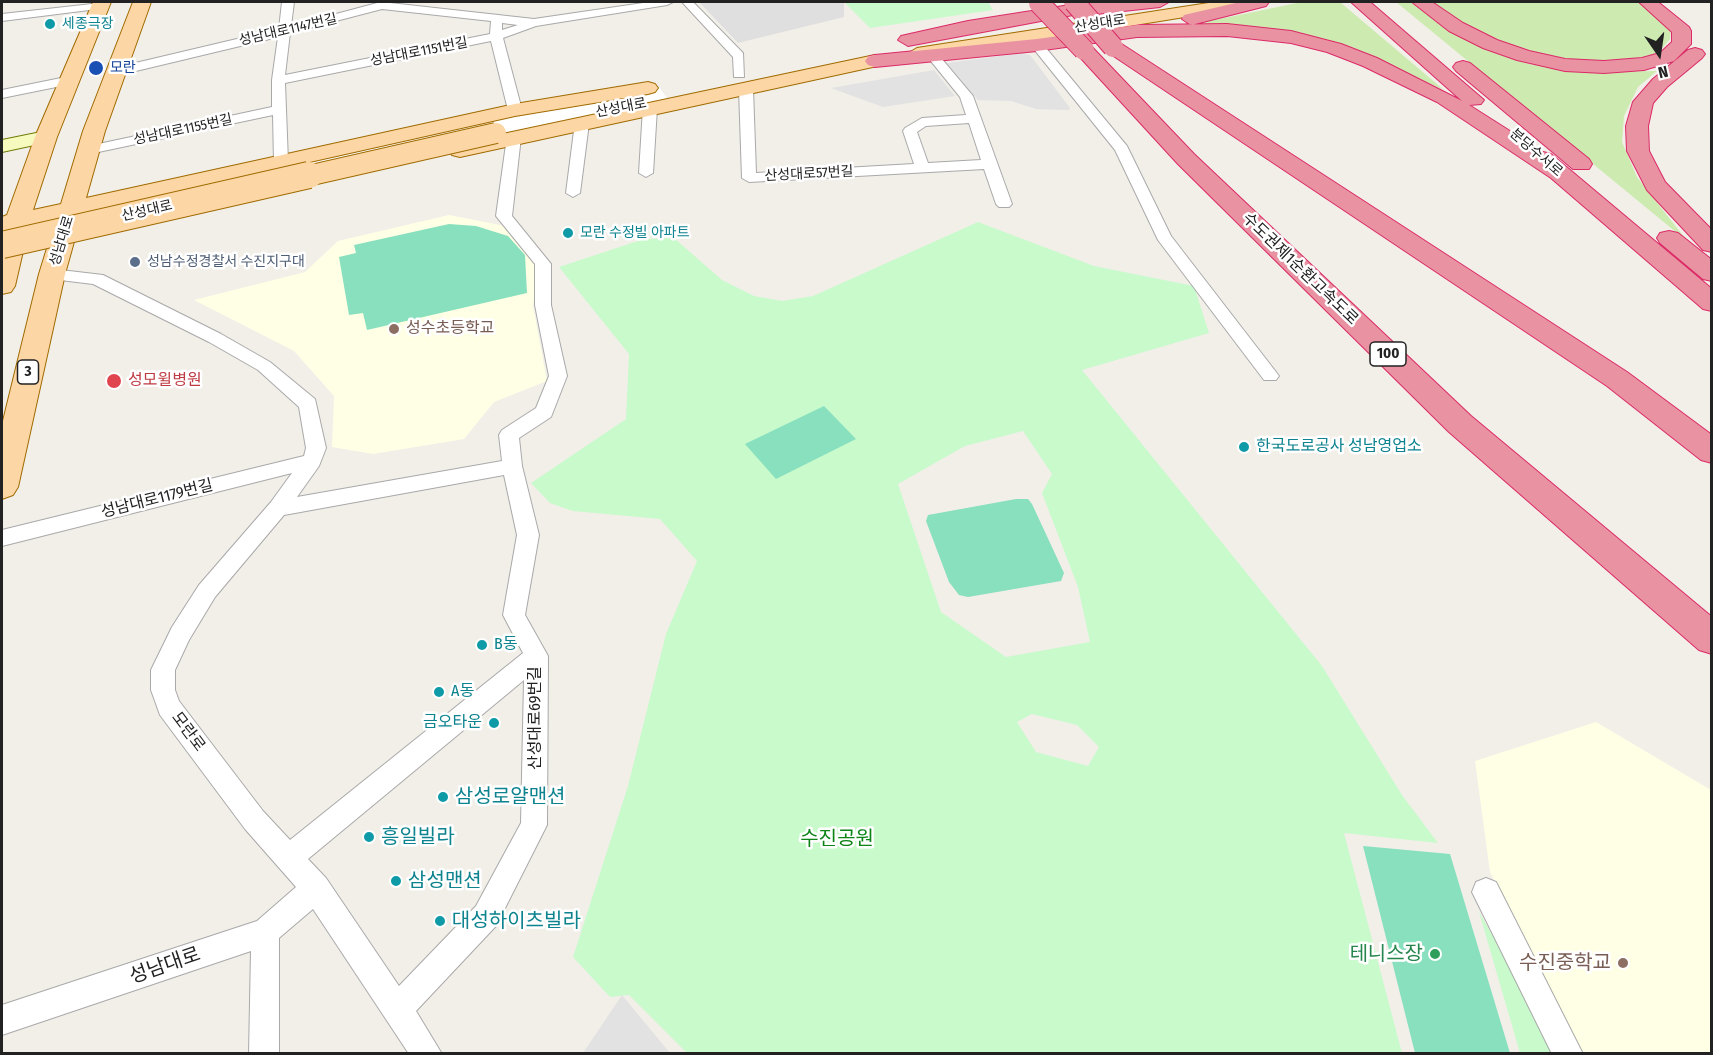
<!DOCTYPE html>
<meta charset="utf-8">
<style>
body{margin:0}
#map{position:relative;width:1713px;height:1055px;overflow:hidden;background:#f2efe9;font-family:"Fira Sans Condensed",sans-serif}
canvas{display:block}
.frame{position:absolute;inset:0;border:3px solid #222;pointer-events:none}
.north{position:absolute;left:1629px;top:24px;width:60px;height:60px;-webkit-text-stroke:4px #fff;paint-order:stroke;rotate:167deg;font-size:16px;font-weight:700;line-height:24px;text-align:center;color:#222}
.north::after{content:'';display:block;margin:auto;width:21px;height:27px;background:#222;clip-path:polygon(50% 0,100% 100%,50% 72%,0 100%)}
</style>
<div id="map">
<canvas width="1713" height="1055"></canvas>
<div class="frame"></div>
<div class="north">N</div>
</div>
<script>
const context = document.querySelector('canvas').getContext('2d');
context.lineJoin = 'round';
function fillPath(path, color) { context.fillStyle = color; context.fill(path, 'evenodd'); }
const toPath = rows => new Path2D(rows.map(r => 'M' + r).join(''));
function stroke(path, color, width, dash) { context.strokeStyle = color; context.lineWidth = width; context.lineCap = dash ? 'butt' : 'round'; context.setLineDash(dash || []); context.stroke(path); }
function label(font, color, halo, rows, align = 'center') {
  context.font = font + ' "Fira Sans Condensed","Noto Sans KR",sans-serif'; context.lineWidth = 5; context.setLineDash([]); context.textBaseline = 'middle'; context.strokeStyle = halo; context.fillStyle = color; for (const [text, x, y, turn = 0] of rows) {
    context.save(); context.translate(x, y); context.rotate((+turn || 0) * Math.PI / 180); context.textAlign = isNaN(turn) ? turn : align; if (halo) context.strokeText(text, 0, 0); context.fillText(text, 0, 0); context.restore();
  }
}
fillPath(toPath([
 [699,2,844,2,844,17,738,43]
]), '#e0dfdf');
fillPath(toPath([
 [449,215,505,226,539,263,533,306,547,381,494,402,464,439,373,454,332,447,334,396,294,351,194,300,305,272,338,241],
 [1596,722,1711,790,1711,1053,1580,1053,1490,872,1475,761]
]), '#ffffe5');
fillPath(toPath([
 [1302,2,1340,2,1444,90,1380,61,1232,25,1200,23],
 [1396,2,1410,2,1474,44,1529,64,1581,72,1657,71,1638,87,1624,116,1622,142,1637,177,1688,242],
 [1429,2,1638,2,1671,27,1670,39,1659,52,1639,60,1601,63,1564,60,1521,51,1481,36]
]), '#cdebb0');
fillPath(toPath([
 [844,2,988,2,993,10,870,28],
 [978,222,1094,266,1194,286,1209,333,1082,370,1322,666,1402,795,1438,843,1344,833,1402,1053,687,1053,629,995,610,997,573,957,628,786,666,634,697,561,660,519,573,511,550,503,531,483,626,419,629,354,559,267,644,239,674,238,722,280,754,296,782,301,813,296],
 [1023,431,1052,474,1042,493,1078,587,1090,642,1006,657,941,612,898,484,965,446],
 [1032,714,1077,725,1099,747,1088,766,1036,752,1017,722],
 [1479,912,1560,1053,1520,1053]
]), '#c8facc');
fillPath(toPath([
 [449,224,476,226,508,236,525,255,527,293,367,330,363,313,349,315,339,257,356,253,354,245],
 [824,406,856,439,776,479,745,444],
 [1016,499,1028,499,1032,504,1064,573,1061,581,968,597,959,595,949,582,926,521,928,515],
 [1363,846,1450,854,1510,1053,1415,1053]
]), '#88e0be');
fillPath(toPath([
 [1022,53,1030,55,1070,108,1069,110,1036,109,1011,101,978,100,947,63],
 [934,70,955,96,883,107,831,88],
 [622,995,670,1053,583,1053]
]), '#e2e2e2');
fillPath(toPath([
 [659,87,669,101,2,249,2,231,523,114]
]), '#fff');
const street = toPath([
 [282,2,294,2,291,26,381,2,534,19,650,2,673,2,667,5,536,26,503,38,522,110,520,113,510,113,508,110,491,41,285,83,288,162,286,165,276,165,274,162,273,115,89,154,84,153,82,150,89,146,272,107,272,80,278,37,115,76,109,72,110,69,279,29,282,2],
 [382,9,491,21,490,34,285,75,290,33,382,9],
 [502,23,518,25,502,30,502,23],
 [682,2,693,2,743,53,744,77,734,77,733,57,682,2],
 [101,3,107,6,105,8,2,21,2,14,101,3],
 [1037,41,1041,42,1127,146,1171,236,1276,372,1279,376,1276,380,1264,380,1158,240,1115,150,1033,48,1033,42,1037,41],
 [932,51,936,52,973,96,1012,204,1009,207,999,207,996,204,984,169,749,182,742,178,739,89,746,85,753,89,756,173,914,164,903,131,905,128,922,118,966,115,960,97,926,55,932,51],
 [969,123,981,160,928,163,917,132,926,126,969,123],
 [71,76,76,77,76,83,2,98,2,90,71,76],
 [650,104,657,108,653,173,646,177,639,173,643,108,650,104],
 [582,119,589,123,580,193,573,197,566,193,575,123,582,119],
 [514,133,521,137,512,216,551,264,551,305,567,376,551,417,519,438,522,466,539,535,525,615,548,656,547,825,496,926,416,1011,442,1054,409,1054,313,909,279,938,279,1054,249,1054,251,951,2,1035,2,1005,257,921,296,887,245,829,160,715,151,690,151,670,172,627,199,585,271,502,292,473,2,546,2,530,304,456,306,448,299,407,258,370,209,342,93,284,52,279,44,274,52,269,103,275,221,334,270,362,315,399,326,448,319,466,297,497,502,461,499,435,502,430,536,408,549,376,535,305,535,264,496,216,507,137,514,133],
 [504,475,517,535,503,615,523,653,290,840,263,811,179,701,175,690,175,670,189,640,215,597,284,515,504,475],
 [524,680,521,823,476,906,399,986,326,878,308,859,524,680],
 [1486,878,1496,882,1583,1054,1552,1054,1472,892,1476,882,1486,878]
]);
const secondary = toPath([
 [46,131,53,133,56,137,53,141,2,152,2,140,46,131]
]);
const primary = toPath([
 [93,2,111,2,57,137,33,210,61,204,83,131,133,2,151,2,105,131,86,198,515,104,648,82,655,84,658,88,655,92,648,94,515,116,82,213,65,274,18,487,13,495,2,499,2,425,39,274,56,219,29,225,15,286,11,292,2,294,2,217,7,215,35,137,93,2],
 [1215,2,1256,2,1247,7,917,60,907,54,917,48,1215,2],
 [875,55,882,57,885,61,882,65,460,157,452,155,449,150,452,145,460,143,875,55]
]);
const highway = toPath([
 [1089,2,1169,2,1160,7,1096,14,1089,12,908,46,898,40,901,36,968,21,1089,2],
 [1240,2,1269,2,1266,6,1191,25,1182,19,1184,15,1240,2],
 [1351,2,1370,2,1484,100,1481,104,1469,105,1543,152,1551,154,1712,289,1712,311,1703,309,1551,178,1437,102,1363,66,1327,52,1291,43,1227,36,1137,37,1037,51,875,67,868,65,865,61,868,57,875,55,1037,39,1137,25,1227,24,1291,31,1341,44,1377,58,1462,101,1351,2],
 [1412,2,1432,2,1463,23,1497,40,1529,51,1565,59,1604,61,1642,58,1660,53,1672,42,1672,32,1639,2,1658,2,1689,27,1691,31,1691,44,1674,61,1644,70,1604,73,1565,71,1517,60,1483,48,1449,31,1412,2],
 [1113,41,1120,43,1627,372,1712,435,1712,463,1701,460,1607,386,1106,51,1103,47,1106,43,1113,41],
 [1084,44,1091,46,1194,154,1471,416,1712,617,1712,654,1699,650,1449,432,1178,164,1077,54,1074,50,1084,44],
 [1695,48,1702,50,1705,54,1702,58,1667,87,1653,103,1648,126,1649,151,1665,182,1712,230,1712,252,1703,250,1647,190,1627,151,1626,126,1633,102,1653,79,1688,50,1695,48],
 [1463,61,1470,63,1589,159,1592,164,1589,169,1573,169,1456,71,1453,67,1456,63,1463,61],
 [1669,231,1678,233,1712,260,1712,281,1703,279,1660,243,1657,238,1660,233,1669,231]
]);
stroke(street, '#a9a9a9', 2);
stroke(secondary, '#707d05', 2);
stroke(primary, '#a06b00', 2);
stroke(highway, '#dc2a67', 2);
fillPath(street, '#fff');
fillPath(secondary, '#f7fabf');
fillPath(primary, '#fcd6a4');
fillPath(highway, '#e892a2');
const primaryBridgeFar1 = toPath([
 [303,177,496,133]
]);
const primaryBridge = toPath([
 [2,245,309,175]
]);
const highwayBridge = toPath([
 [1074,2,1113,47],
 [1039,3,1084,50]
]);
stroke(primaryBridgeFar1, '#a06b00', 22, []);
stroke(primaryBridge, '#a06b00', 28, []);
stroke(highwayBridge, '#dc2a67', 22, []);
stroke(primaryBridgeFar1, '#fcd6a4', 20);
stroke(primaryBridge, '#fcd6a4', 26);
stroke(highwayBridge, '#e892a2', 20);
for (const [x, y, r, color] of [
 [50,24,6,"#0f9aa8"],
 [96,68,8,"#1a4fb4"],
 [568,233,6,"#0f9aa8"],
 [135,262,6,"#5c6f8a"],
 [394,329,6,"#8d6e63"],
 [114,381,8,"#e0444e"],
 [1244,447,6,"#0f9aa8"],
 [482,645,6,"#0f9aa8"],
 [439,692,6,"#0f9aa8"],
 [494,723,6,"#0f9aa8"],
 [443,797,6,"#0f9aa8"],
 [369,837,6,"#0f9aa8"],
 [396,881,6,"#0f9aa8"],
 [440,921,6,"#0f9aa8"],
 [1435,954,6,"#2e9e5b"],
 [1623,963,6,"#8d6e63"]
]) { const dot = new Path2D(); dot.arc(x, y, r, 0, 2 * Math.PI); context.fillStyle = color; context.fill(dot); stroke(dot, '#fff', 2); }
label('14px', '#0d838f', '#fff', [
 ["세종극장",62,24],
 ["모란 수정빌 아파트",580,233]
], 'left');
label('14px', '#222', '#fff', [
 ["산성대로",1100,24,-9],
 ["성남대로1147번길",288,30,-13],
 ["성남대로1151번길",419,52,-11],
 ["산성대로",621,108,-11],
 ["성남대로1155번길",183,130,-12],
 ["분당수서로",1536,153,41],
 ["산성대로57번길",809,174,-3],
 ["산성대로",147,211,-13],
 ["성남대로",62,241,-73]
]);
label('14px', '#164399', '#fff', [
 ["모란",110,68]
], 'left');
label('14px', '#4e5e75', '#fff', [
 ["성남수정경찰서 수진지구대",147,262]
], 'left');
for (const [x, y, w] of [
 [1388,354,36],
 [28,372,21]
]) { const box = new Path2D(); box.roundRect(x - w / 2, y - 12, w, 24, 4.5); context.fillStyle = '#fff'; context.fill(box); stroke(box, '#222', 1.5); }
label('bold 15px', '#222', null, [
 ["100",1388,354],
 ["3",28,372]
]);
label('16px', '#222', '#fff', [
 ["수도권제1순환고속도로",1300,269,44],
 ["성남대로1179번길",157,499,-14],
 ["산성대로69번길",536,718,-90],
 ["모란로",188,732,53]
]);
label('16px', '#785e54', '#fff', [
 ["성수초등학교",406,329]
], 'left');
label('16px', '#be3a42', '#fff', [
 ["성모윌병원",128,381]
], 'left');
label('16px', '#0d838f', '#fff', [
 ["한국도로공사 성남영업소",1256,447],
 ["B동",494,645],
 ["A동",451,692],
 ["금오타운",482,723,"right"]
], 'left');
label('20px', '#0d838f', '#fff', [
 ["삼성로얄맨션",455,797],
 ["흥일빌라",381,837],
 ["삼성맨션",408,881],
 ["대성하이츠빌라",452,921]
], 'left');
label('20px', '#0c8416', '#fff', [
 ["수진공원",837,839]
]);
label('20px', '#27864d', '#fff', [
 ["테니스장",1423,954]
], 'right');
label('20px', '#785e54', '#fff', [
 ["수진중학교",1611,963]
], 'right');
label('20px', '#222', '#fff', [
 ["성남대로",165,966,-19]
]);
</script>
